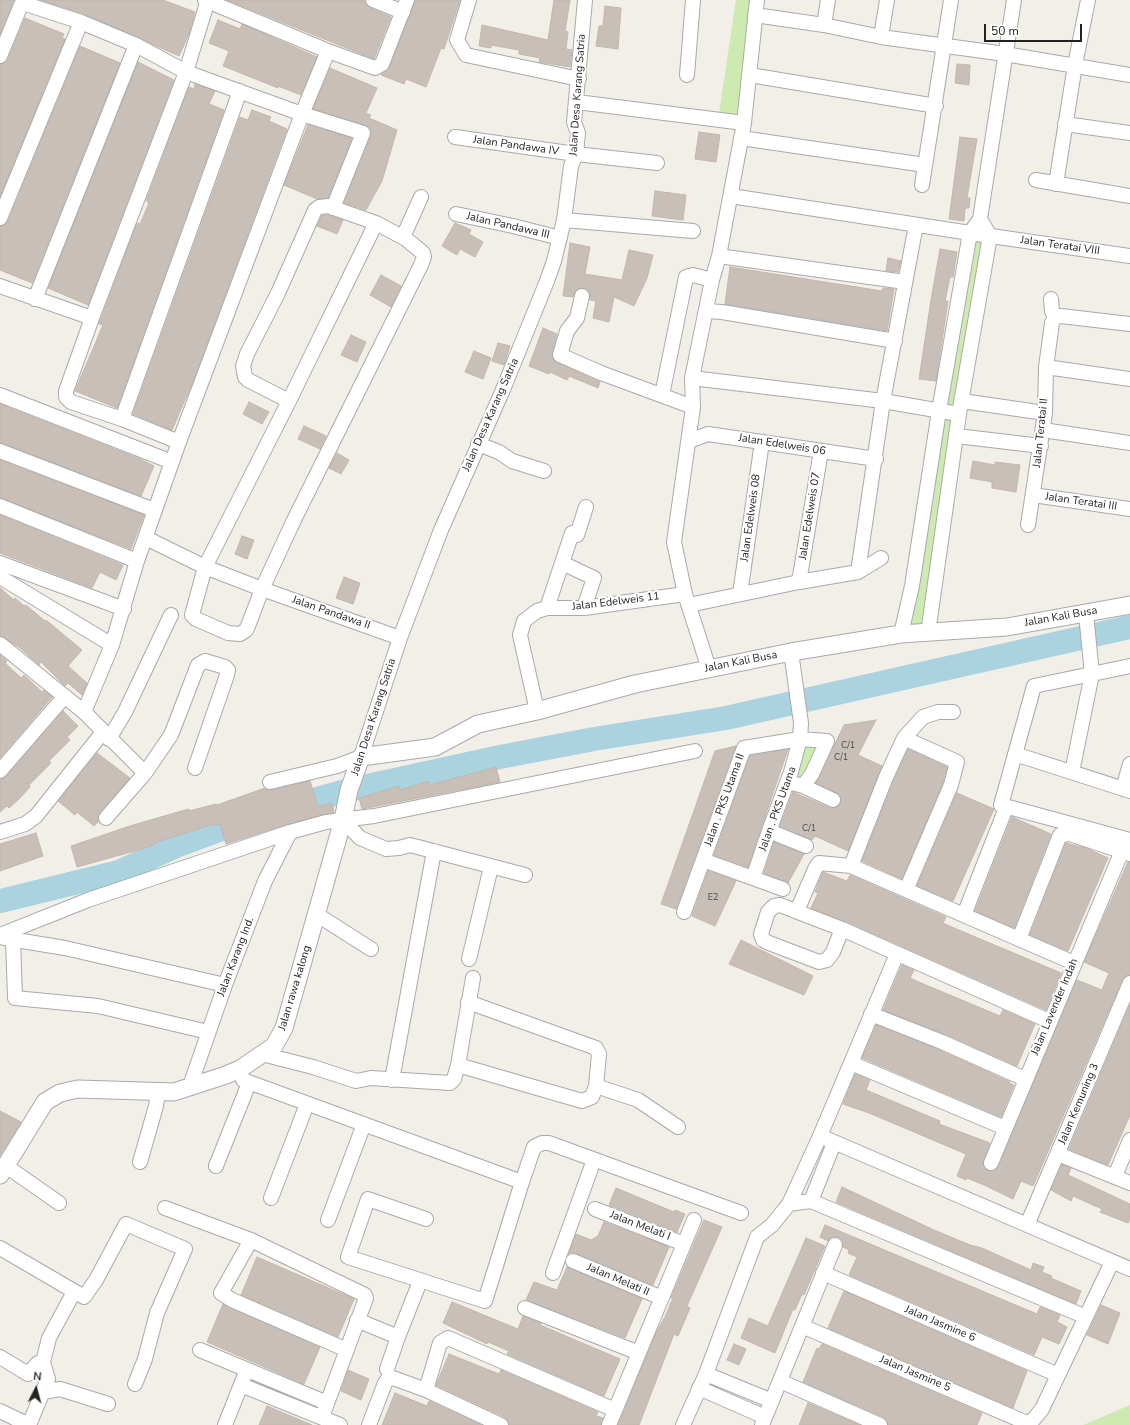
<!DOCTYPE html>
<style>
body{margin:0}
#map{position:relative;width:1130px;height:1425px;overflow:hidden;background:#f2efe9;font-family:"Nunito Sans",sans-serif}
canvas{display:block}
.north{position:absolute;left:16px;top:1369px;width:40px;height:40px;-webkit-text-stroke:3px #fff;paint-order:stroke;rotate:6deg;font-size:11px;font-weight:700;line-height:16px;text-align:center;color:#222}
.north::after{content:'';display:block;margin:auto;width:14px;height:18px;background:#222;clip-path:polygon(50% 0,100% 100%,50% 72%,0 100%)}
.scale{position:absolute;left:984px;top:24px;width:98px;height:18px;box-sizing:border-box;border:2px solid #222;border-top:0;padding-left:5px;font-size:12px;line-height:14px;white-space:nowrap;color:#222;-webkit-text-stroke:3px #fff;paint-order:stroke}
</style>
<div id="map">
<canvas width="1130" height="1425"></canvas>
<div class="north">N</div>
<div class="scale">50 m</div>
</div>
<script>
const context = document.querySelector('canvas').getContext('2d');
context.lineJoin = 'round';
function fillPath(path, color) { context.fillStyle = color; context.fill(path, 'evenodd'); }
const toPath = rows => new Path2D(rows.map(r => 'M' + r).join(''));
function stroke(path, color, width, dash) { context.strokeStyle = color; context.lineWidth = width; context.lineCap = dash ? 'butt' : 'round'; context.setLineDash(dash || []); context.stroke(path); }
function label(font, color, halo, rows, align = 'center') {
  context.font = font + ' "Nunito Sans",sans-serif'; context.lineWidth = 4; context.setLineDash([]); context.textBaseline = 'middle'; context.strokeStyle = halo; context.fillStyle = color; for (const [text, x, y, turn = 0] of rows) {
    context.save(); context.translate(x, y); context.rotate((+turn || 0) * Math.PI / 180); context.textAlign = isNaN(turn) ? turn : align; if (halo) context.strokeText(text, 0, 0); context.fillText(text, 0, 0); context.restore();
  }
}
fillPath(toPath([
 [736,0,757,0,744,123,718,120],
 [970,233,990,236,928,632,901,634],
 [800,739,827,741,803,786,791,772],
 [1130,1405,1130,1425,1083,1425]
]), '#cdebb0');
stroke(toPath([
 [285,808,349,790,500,757,594,739,726,718,1130,627],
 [0,901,119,872,176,846,251,818]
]), '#aad3df', 24);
const building = toPath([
 [0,0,14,0,0,34,0,0],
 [41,0,163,0,195,12,189,34,179,56,84,14,41,0],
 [227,0,365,0,370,8,391,17,374,59,227,0],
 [415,0,460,0,444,49,441,48,426,87,406,79,404,84,381,75,390,67,415,0],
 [554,0,570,0,565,31,568,32,566,49,572,50,570,67,539,62,540,58,519,54,519,50,491,45,491,48,479,46,482,25,548,40,554,0],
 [605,6,621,8,618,49,596,46,599,26,603,26,605,6],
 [25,18,64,34,62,38,65,39,0,196,0,64,5,63,8,59,25,18],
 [218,20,240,29,242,24,317,57,301,95,278,86,278,88,223,66,229,51,209,43,218,20],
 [80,46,120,63,32,283,0,270,0,226,5,225,8,221,80,46],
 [138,62,174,80,88,305,48,288,138,62],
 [957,64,970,65,969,85,955,83,957,64],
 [330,68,377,88,366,113,371,115,369,118,397,130,382,181,366,210,344,203,371,136,370,128,313,109,330,68],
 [195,84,215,91,209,104,224,110,117,408,75,391,103,325,99,324,137,223,140,224,149,203,146,201,189,87,194,89,195,84],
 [252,110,271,117,269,121,287,129,194,379,172,430,133,414,240,117,248,120,252,110],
 [308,125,352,138,328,198,317,199,284,185,308,125],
 [699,132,720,135,716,162,695,159,699,132],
 [960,137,977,139,967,198,970,198,969,208,965,208,964,221,949,219,960,137],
 [655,191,686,195,683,220,652,216,655,191],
 [322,215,327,215,343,220,337,234,317,226,322,215],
 [455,223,471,230,469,234,483,242,475,257,460,249,457,255,442,246,455,223],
 [570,243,590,247,585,274,622,280,629,250,653,255,647,278,634,306,614,297,609,322,593,318,596,301,590,300,590,294,587,290,579,288,576,291,573,297,563,296,570,243],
 [940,249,957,252,953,277,950,277,945,301,948,301,936,381,919,379,931,300,940,249],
 [888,258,901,261,898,272,886,271,888,258],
 [730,267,882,291,883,288,894,289,887,331,725,304,730,267],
 [381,275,401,286,391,307,370,295,381,275],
 [543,328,557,334,552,353,554,361,600,382,598,388,569,376,567,380,550,372,549,374,529,366,543,328],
 [351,335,366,342,357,362,341,355,351,335],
 [498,343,510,346,504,365,492,361,498,343],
 [474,351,491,358,483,379,465,372,474,351],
 [249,402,269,412,262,424,243,414,249,402],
 [0,404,140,459,154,466,141,496,0,443,0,404],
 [304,426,326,436,320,449,298,439,304,426],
 [337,453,349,460,341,474,329,468,337,453],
 [0,460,144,515,131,549,0,498,0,460],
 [973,461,995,465,995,462,1020,465,1016,492,992,488,992,482,970,478,973,461],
 [0,515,123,565,116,580,100,572,92,588,0,553,0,515],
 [242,536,254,540,247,559,235,554,242,536],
 [344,577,360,583,353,604,336,598,344,577],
 [0,588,14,600,15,598,24,606,26,605,45,621,46,620,82,650,68,666,87,683,82,695,68,683,65,686,41,662,39,665,19,647,0,636,0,588],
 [0,655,7,661,5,663,21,678,24,675,42,692,44,690,52,697,0,758,0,655],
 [63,711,78,726,67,737,70,740,49,761,51,763,29,785,30,787,19,799,9,808,7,806,0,812,0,779,6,777,63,711],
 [876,720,858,755,882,766,848,851,815,836,812,840,780,826,793,792,830,808,838,807,841,800,840,795,816,783,844,725,876,720],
 [736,746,676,909,661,904,715,751,736,746],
 [788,749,748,867,714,855,750,756,788,749],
 [908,749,947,767,943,782,902,879,862,861,894,780,908,749],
 [97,753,130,778,100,812,98,822,94,826,77,812,75,815,58,801,97,753],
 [496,767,500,782,362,809,359,798,399,786,400,790,429,781,430,785,496,767],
 [310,781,318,807,332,803,334,812,288,824,226,844,220,824,211,825,160,841,149,847,77,867,71,846,130,826,178,812,189,809,189,811,216,804,217,805,265,788,272,790,310,781],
 [957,793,994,809,953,901,917,886,957,793],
 [1012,817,1051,834,1014,928,975,911,1012,817],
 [36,833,43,856,0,871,0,844,36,833],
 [774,842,804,854,788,883,764,873,774,842],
 [1066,843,1086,848,1108,858,1068,951,1030,935,1066,843],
 [1128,862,1130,862,1130,975,1125,976,1122,980,1033,1186,1021,1181,1013,1199,984,1185,967,1178,966,1180,957,1176,966,1154,869,1113,843,1104,855,1074,870,1080,866,1090,940,1121,939,1124,990,1143,983,1164,988,1171,996,1169,1077,980,1102,990,1109,973,1084,962,1128,862],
 [708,871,736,881,715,926,692,916,708,871],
 [823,872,847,881,850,875,946,917,943,923,947,925,1061,973,1046,1010,845,921,811,908,818,893,815,892,823,872],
 [741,940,813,976,804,995,729,964,741,940],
 [902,965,914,970,910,978,921,983,1000,1016,1003,1010,1035,1024,1017,1066,945,1034,883,1010,902,965],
 [1130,1005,1130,1115,1108,1165,1069,1149,1130,1005],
 [876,1025,939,1050,1010,1082,1009,1083,1014,1085,1001,1117,862,1058,876,1025],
 [0,1111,21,1122,0,1156,0,1111],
 [1062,1165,1071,1168,1068,1175,1130,1204,1130,1218,1128,1223,1100,1212,1102,1209,1073,1196,1071,1201,1051,1190,1062,1165],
 [842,1187,934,1230,970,1245,982,1248,1031,1270,1033,1263,1044,1267,1042,1272,1052,1276,1051,1278,1081,1291,1076,1304,836,1202,842,1187],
 [616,1188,674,1212,675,1210,685,1214,677,1232,609,1205,616,1188],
 [704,1220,722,1227,687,1306,690,1308,678,1336,674,1334,639,1425,618,1425,657,1331,665,1317,673,1298,671,1298,704,1220],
 [604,1222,669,1247,653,1285,576,1253,569,1253,576,1234,591,1240,598,1236,604,1222],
 [825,1225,1037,1314,1040,1307,1060,1315,1057,1322,1067,1327,1059,1344,1042,1337,1034,1355,849,1275,857,1257,848,1253,849,1250,843,1247,842,1240,839,1237,833,1237,828,1241,820,1237,825,1225],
 [806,1238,825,1246,804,1295,802,1294,795,1310,793,1309,775,1353,741,1338,749,1318,768,1326,806,1238],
 [257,1257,354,1299,338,1337,241,1295,257,1257],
 [567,1267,642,1299,625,1338,526,1300,534,1282,557,1290,567,1267],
 [844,1291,1027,1371,1013,1408,828,1328,844,1291],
 [452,1302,518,1329,523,1316,541,1323,540,1325,620,1359,604,1396,507,1354,509,1351,488,1342,487,1344,443,1323,452,1302],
 [223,1304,320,1347,304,1384,207,1342,223,1304],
 [1101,1305,1120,1313,1108,1344,1087,1335,1101,1305],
 [734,1344,746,1349,739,1365,727,1360,734,1344],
 [822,1344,982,1413,977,1425,888,1425,883,1417,803,1382,817,1348,819,1349,822,1344],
 [449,1354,499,1374,501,1370,598,1412,596,1416,603,1418,601,1425,509,1425,505,1417,436,1385,449,1354],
 [348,1370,369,1379,361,1400,341,1391,348,1370],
 [395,1393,427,1406,429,1401,481,1425,382,1425,395,1393],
 [808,1403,859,1425,799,1425,808,1403],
 [267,1406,312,1425,259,1425,267,1406]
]);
fillPath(building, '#c7bfb8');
stroke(building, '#c4b6ab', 1);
const minor = toPath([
 [205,0,328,51,375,68,382,64,407,0],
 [373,0,403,12],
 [469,0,457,40,466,55,579,79],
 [755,15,824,25,881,37,1005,54,1130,75],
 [824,25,828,0],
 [881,37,887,0],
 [0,56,21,5,26,4,81,22,136,45,186,72,302,114,363,133,333,208],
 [687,75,693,0],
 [750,75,936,106],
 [577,102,744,123],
 [1065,124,1130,133],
 [455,137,576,154,657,163],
 [741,138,925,165],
 [1036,180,1130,196],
 [1056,184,1075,65,1088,0],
 [922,185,951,0],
 [731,196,970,233,1130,256],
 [456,214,513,226,560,238],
 [0,218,81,22],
 [564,220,693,231],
 [403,237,421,197],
 [719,256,905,282],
 [0,286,92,318],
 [582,296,577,318,567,331,560,355,601,373,693,407],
 [35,299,136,45],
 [1051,299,1052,311,1055,317],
 [706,311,722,312,895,341],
 [1055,317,1061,316,1130,324],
 [1046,367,1130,379],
 [692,378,883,401,959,414],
 [0,395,172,462],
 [662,395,686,277,693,275,712,280],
 [289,401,248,380,245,377,243,366,247,354,278,293,315,210,319,207,328,206,376,223,406,239,423,253,424,257,421,265,293,522,262,589,248,626,246,630,240,634,228,633,196,619,192,615,205,567,289,401,376,223],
 [962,401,1045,413],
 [122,419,240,91],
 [1043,430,1130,443],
 [957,436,1041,446],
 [689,441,708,434,876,459],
 [179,442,122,419,71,402,66,397,66,391,92,318,186,72,208,0],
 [478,444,499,452,512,461,544,471],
 [0,451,154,510],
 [1033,495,1130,509],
 [0,506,137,561],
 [1028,525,1045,413,1046,367,1052,323,1055,317],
 [152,541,205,567,262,589,400,638],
 [0,563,124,609],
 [562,563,594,578,584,608],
 [858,572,883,401,916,225],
 [0,577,112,645],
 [799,582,821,451],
 [740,594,762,442],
 [689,605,799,582,858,572,881,558],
 [547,608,572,533,577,535,586,507],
 [928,633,959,414,990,236,980,219],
 [901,634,912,586,939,411,970,233,980,219,1014,0],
 [0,644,84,712,145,773],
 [1130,666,1034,686,1001,805,1130,840],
 [709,669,685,594,674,542,693,407,692,378,712,280,719,256,744,123,757,0],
 [537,711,520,635,524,621,537,611,547,608,584,608,685,594],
 [84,712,112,645,137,561,179,442,302,114,328,51],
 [904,738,923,717,938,712,953,712],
 [109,739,125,712,171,615],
 [1015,754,1130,791],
 [0,771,65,696],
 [1072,772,1092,674,1086,614],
 [270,782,337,766,361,757,400,638,441,530,502,392,547,281,554,261,564,220,571,166,576,154,578,133,574,122,585,0],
 [803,786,833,800],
 [1123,789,1130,764],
 [106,818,145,773,171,735,198,665,205,661,225,667,228,670,227,675,195,768],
 [343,820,360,838,386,849,399,848,410,845,525,875],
 [769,831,806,846],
 [0,832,25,824,36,816,103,732],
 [703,860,783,889],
 [851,866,886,777,904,738,957,762,951,785,906,890],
 [753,878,769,831,791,772,800,739,827,741,812,774,803,786,788,782],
 [797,911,815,869,819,863,851,866,1074,963],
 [684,912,744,748,800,739,801,723,791,652],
 [316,914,371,949],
 [964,915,1004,813],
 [842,929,833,952,827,960,819,962,769,943,763,940,761,934,768,912,774,906,780,905,842,929,1049,1021],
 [0,935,88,900,290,832,326,822,374,816,695,751],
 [4,938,65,948,225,985],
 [13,939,15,998,98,1006,208,1032],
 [1019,939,1060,835,1070,834,1130,854],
 [897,954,820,1136,1130,1269],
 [469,959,491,867],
 [871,1014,942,1042,1025,1079],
 [262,1054,313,1067,356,1081,371,1078,450,1083,454,1079,458,1065,473,978],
 [851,1063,1005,1128],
 [458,1065,582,1101,592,1097,596,1086,599,1054,596,1048,468,1002],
 [240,1069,243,1080,522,1182,485,1301,348,1257,368,1199,426,1219],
 [392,1080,434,851],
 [190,1086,225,985,265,881,290,832],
 [596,1086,638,1100,678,1127],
 [820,1136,789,1204,811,1201,834,1143],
 [1058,1154,1130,1183],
 [140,1162,156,1106,158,1092],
 [991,1163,1122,851],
 [6,1166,59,1203],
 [216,1166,249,1083],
 [1115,1176,1130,1140],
 [522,1182,534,1147,542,1143,549,1143,741,1213],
 [271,1198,307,1104],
 [811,1201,1086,1317],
 [165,1208,251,1240,365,1295,366,1298,322,1417],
 [595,1209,684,1244],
 [328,1220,364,1124],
 [1027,1225,1130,983],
 [251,1240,221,1293,232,1300,347,1350],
 [0,1248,84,1297,96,1280,126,1224,185,1249,157,1313,145,1359,135,1384],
 [573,1261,662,1298],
 [553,1273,594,1160],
 [823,1273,1058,1375],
 [525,1308,639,1353],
 [357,1320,398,1337,417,1289],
 [802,1326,1027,1423],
 [200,1350,327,1403],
 [0,1357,28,1374,38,1363,43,1362],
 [387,1369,398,1337],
 [706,1374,772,1401],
 [780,1381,880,1425],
 [241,1385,340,1425],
 [699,1388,765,1417],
 [426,1390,440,1343,448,1338,615,1410],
 [43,1392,60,1389,108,1404],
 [0,1411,29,1425],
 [29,1425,48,1379,43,1362,49,1338,74,1292],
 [225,1425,244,1377],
 [369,1425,385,1383,387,1380,393,1378,426,1390,501,1425],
 [609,1425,694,1220],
 [683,1425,706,1374,757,1237,772,1225,789,1204],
 [762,1425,835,1245],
 [1023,1425,1033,1420,1042,1409,1112,1262]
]);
const tertiary = toPath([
 [0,1175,45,1102,60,1093,78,1089,174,1092,226,1075,240,1069,274,1046,284,1028,343,820,349,790,361,757,435,747,478,724,537,711,635,684,791,652,901,634,1007,627,1130,605]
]);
stroke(minor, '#a9a9a9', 16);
stroke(tertiary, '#a9a9a9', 19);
stroke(minor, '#fff', 14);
stroke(tertiary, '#fff', 17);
label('9px', '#4b4948', null, [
 ["C/1",848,746],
 ["C/1",841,758],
 ["C/1",809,829],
 ["E2",713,898]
]);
label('11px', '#222', '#fff', [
 ["Jalan Desa Karang Satria",578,95,-86],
 ["Jalan Pandawa IV",516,146,8],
 ["Jalan Pandawa III",508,226,13],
 ["Jalan Teratai VIII",1060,246,8],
 ["Jalan Desa Karang Satria",491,415,-66],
 ["Jalan Teratai II",1041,433,-84],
 ["Jalan Edelweis 06",782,445,9],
 ["Jalan Teratai III",1081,502,8],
 ["Jalan Edelweis 07",810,516,-81],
 ["Jalan Edelweis 08",751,518,-82],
 ["Jalan Edelweis 11",616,602,-7],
 ["Jalan Pandawa II",331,613,19],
 ["Jalan Kali Busa",1061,617,-10],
 ["Jalan Kali Busa",741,662,-11],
 ["Jalan Desa Karang Satria",374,717,-72],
 ["Jalan . PKS Utama II",725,800,-70],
 ["Jalan . PKS Utama",778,809,-70],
 ["Jalan Karang Ind.",236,957,-69],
 ["Jalan rawa kalong",295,988,-73],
 ["Jalan Lavender Indah",1055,1007,-67],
 ["Jalan Kemuning 3",1079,1104,-67],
 ["Jalan Melati I",640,1226,21],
 ["Jalan Melati II",618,1280,23],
 ["Jalan Jasmine 6",940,1324,23],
 ["Jalan Jasmine 5",915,1374,23]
]);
</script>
